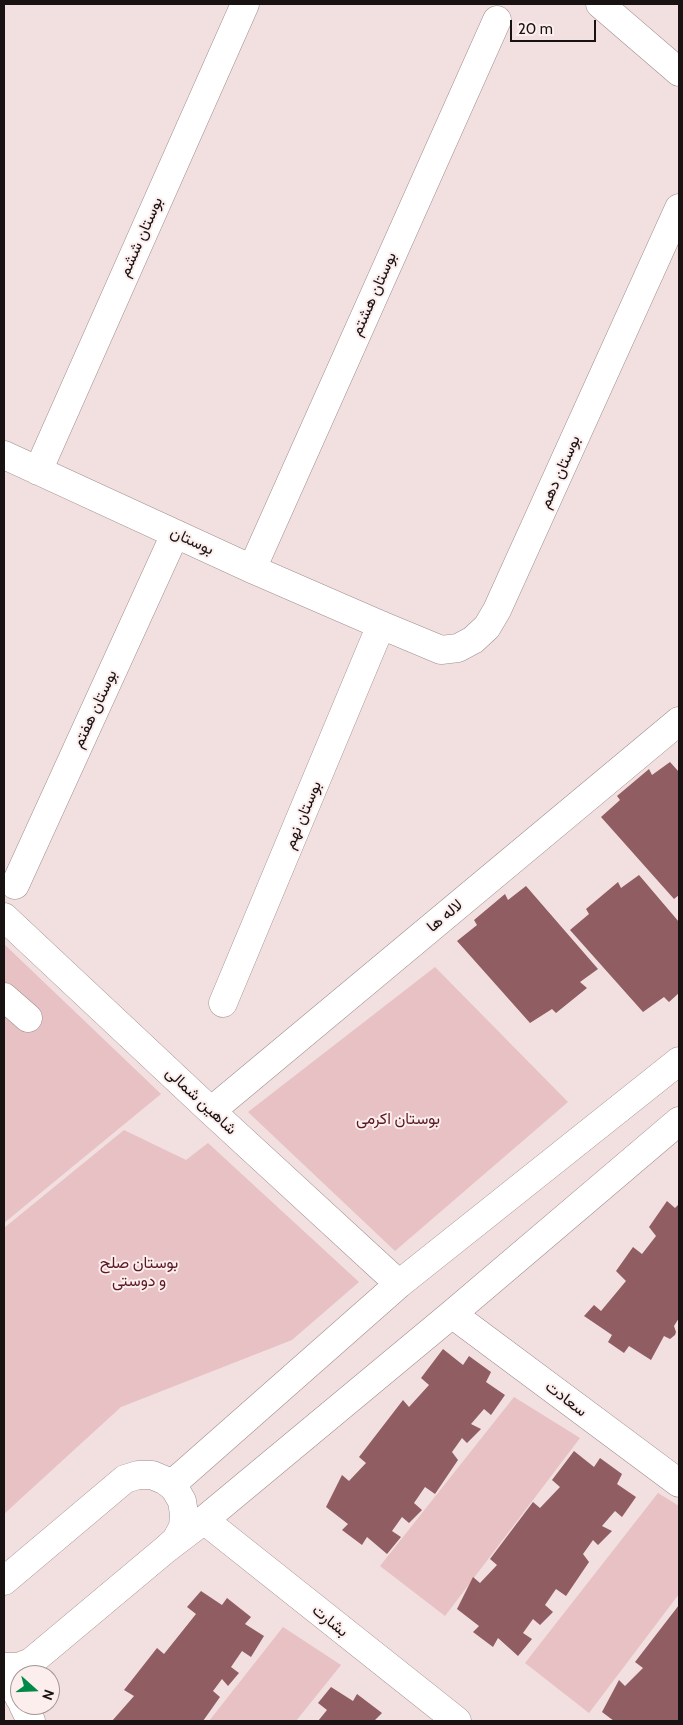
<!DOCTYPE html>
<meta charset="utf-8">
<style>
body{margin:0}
#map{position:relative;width:683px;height:1725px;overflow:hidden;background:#f2dfe0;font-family:Cabin,sans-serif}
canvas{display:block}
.frame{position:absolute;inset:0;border:5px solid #191213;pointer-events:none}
.north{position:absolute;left:10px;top:1665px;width:50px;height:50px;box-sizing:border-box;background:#fdeeee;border:1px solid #a29696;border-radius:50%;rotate:110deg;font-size:14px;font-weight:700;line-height:20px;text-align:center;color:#191213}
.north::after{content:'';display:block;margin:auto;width:18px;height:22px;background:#008a48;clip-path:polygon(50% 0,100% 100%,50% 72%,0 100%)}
.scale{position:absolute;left:510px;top:20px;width:86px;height:22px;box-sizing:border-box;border:2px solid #191213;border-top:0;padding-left:6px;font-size:15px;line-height:18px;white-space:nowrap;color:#191213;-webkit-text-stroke:4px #fdeeee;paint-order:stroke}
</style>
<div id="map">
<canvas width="683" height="1725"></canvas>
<div class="frame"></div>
<div class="north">N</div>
<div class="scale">20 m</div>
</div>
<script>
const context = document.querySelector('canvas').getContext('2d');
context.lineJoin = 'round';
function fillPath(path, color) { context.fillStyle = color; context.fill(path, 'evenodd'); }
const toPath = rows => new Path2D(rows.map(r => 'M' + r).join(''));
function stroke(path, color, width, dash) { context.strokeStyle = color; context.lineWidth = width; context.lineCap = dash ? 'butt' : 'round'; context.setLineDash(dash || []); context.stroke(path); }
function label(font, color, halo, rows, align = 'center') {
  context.font = font + ' Cabin,Vazirmatn,sans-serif'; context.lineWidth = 4; context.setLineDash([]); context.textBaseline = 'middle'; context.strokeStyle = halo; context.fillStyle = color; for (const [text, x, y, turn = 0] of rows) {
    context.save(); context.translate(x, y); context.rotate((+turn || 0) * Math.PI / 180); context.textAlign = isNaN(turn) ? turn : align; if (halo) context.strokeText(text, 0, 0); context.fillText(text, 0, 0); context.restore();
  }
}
fillPath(toPath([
 [4,944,161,1094,4,1223],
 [435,967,568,1102,395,1251,248,1112],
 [124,1130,186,1160,208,1143,359,1282,292,1340,121,1407,4,1514,4,1228],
 [514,1397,580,1438,445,1616,380,1566],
 [658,1493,679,1506,679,1594,589,1713,525,1663],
 [283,1627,341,1665,296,1721,209,1721]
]), '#e7c1c3');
fillPath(toPath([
 [670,762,679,772,679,895,674,899,601,817,620,800,617,796,649,769,652,775],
 [639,875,679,922,679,993,669,1002,664,997,643,1012,570,930,589,914,586,909,618,882,621,888],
 [526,886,598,969,580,982,587,988,556,1013,552,1009,530,1023,457,941,477,925,474,920,505,894,508,900],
 [667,1201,675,1208,679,1204,679,1318,674,1326,676,1332,675,1335,670,1339,664,1336,651,1360,629,1346,624,1353,608,1342,612,1335,584,1316,594,1305,601,1311,626,1281,616,1271,633,1247,642,1254,656,1236,649,1227],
 [443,1349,463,1365,469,1356,491,1372,486,1382,505,1395,491,1415,484,1409,471,1424,481,1429,467,1443,462,1438,452,1452,458,1460,435,1494,425,1487,414,1503,422,1510,409,1523,402,1517,392,1531,401,1537,387,1554,367,1537,362,1545,342,1530,348,1524,326,1507,342,1475,349,1481,366,1463,359,1457,403,1400,409,1407,429,1385,421,1378],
 [574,1451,594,1467,600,1458,622,1474,617,1484,636,1497,622,1517,615,1511,602,1526,612,1531,598,1545,593,1540,583,1554,589,1562,566,1596,556,1589,545,1605,553,1612,540,1625,533,1619,523,1633,532,1639,518,1656,498,1638,493,1647,473,1632,479,1626,457,1609,473,1577,480,1583,497,1565,490,1559,533,1502,540,1508,560,1487,552,1480],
 [201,1591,222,1605,227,1598,251,1617,245,1624,264,1636,251,1657,242,1651,231,1667,239,1673,228,1686,222,1679,213,1691,220,1697,203,1721,112,1721,134,1696,124,1690,157,1648,164,1654,196,1614,187,1607],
 [679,1605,679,1721,614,1721,602,1712,619,1680,625,1686,643,1668,635,1662],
 [331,1687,353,1701,357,1694,382,1713,375,1720,378,1721,318,1721,327,1710,318,1703]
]), '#8f5d62');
const minor = toPath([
 [600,4,679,72],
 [4,455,252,569,381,625,441,650,458,648,473,640,487,627,497,610,679,208],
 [38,471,245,4],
 [252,569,497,20],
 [15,885,175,534],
 [4,917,211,1111,399,1284],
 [4,997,28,1018],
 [223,1003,381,625],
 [211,1111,679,721],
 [452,1314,679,1483],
 [171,1485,399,1284,679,1061],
 [204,1520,457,1721],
 [166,1549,204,1520,452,1314,679,1121],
 [4,1581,125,1479,138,1475,152,1475,164,1480,171,1485,175,1489,182,1501,184,1514,183,1527,176,1540,166,1549,31,1662,18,1667,4,1667],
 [4,1668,20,1699],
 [23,1705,31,1721]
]);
stroke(minor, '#a08e8f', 29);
stroke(minor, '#fff', 28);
label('16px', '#191213', '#fdeeee', [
 ["بوستان ششم",141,237,-66],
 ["بوستان هشتم",374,294,-66],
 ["بوستان دهم",560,472,-66],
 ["بوستان",192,541,25],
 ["بوستان هفتم",95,709,-65],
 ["بوستان نهم",303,815,-67],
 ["لاله ها",445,916,-40],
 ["شاهین شمالی",201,1101,43],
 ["سعادت",566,1399,37],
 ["بشارت",330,1621,39]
]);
label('16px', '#5a1824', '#fdeeee', [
 ["بوستان اکرمی",398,1119],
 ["بوستان صلح",139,1263],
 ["و دوستی",139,1281]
]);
</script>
